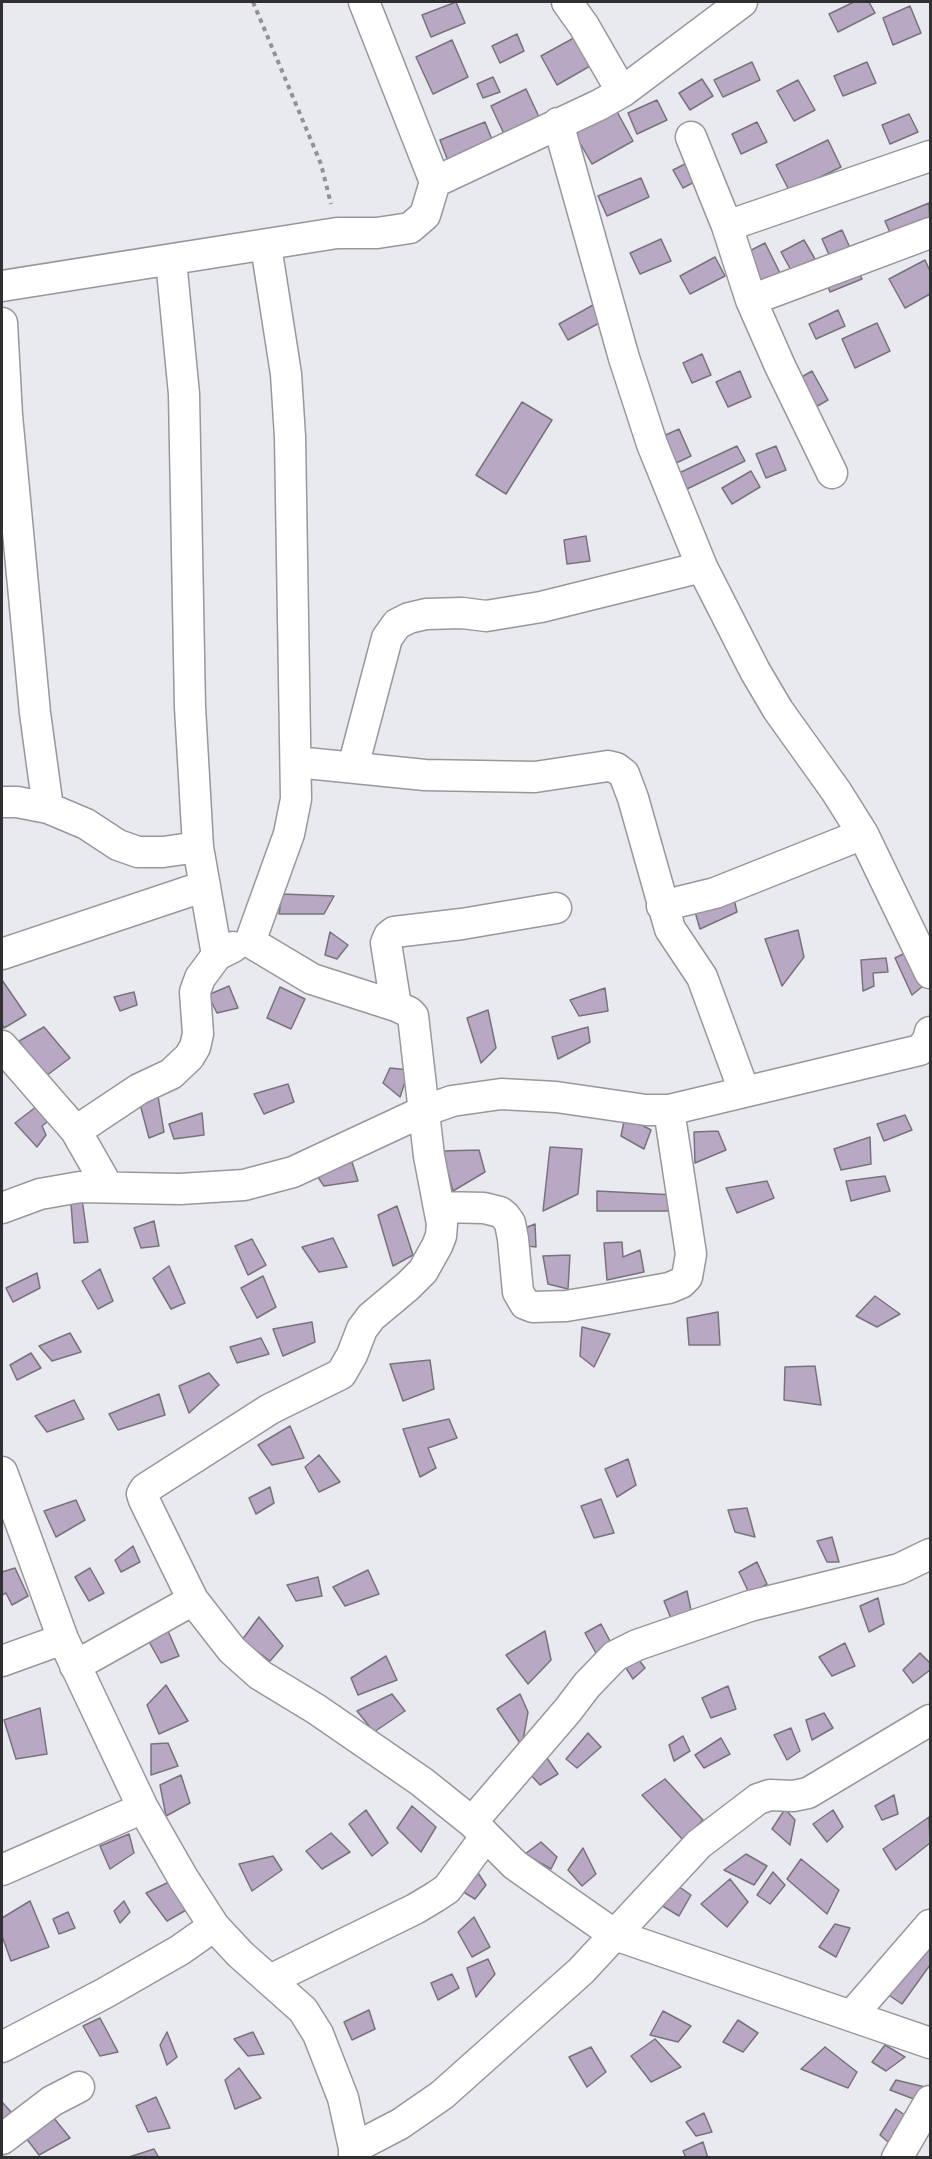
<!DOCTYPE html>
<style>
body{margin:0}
#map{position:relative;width:932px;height:2159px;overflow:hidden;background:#e9eaf0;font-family:"DejaVu Sans",sans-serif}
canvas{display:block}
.frame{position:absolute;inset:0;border:3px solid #303033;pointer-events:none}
</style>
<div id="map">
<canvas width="932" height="2159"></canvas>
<div class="frame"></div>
</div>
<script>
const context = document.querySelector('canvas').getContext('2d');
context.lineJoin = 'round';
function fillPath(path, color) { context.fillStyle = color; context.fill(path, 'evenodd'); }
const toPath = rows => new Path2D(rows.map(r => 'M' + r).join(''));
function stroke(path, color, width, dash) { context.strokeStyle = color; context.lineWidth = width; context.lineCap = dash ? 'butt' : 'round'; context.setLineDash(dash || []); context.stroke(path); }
const building = toPath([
 [456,2,465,23,431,37,422,15,456,2],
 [854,2,869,2,875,13,838,32,829,14,854,2],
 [910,6,921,33,893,45,883,18,910,6],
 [517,34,524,51,500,63,492,46,517,34],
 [581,34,597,62,557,85,541,56,581,34],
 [452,40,468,77,433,94,416,57,452,40],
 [752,62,760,80,723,97,714,80,752,62],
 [867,62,876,83,843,96,834,76,867,62],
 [493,77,500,92,483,98,477,84,493,77],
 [702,79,713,96,690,110,679,93,702,79],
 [798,80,815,110,794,121,777,91,798,80],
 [526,89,540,119,505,136,491,106,526,89],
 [657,100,667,120,637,134,628,113,657,100],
 [615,108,633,141,592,164,573,131,615,108],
 [909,114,918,132,890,144,882,125,909,114],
 [485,122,493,142,448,161,440,140,485,122],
 [757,122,767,142,741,154,732,134,757,122],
 [828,140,841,167,790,192,776,165,828,140],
 [693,160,702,178,683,188,673,170,693,160],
 [641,178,649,197,607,216,598,196,641,178],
 [929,203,930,227,894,242,885,221,929,203],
 [842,230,851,250,831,259,822,239,842,230],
 [661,239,671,261,640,274,630,253,661,239],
 [804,240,815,259,792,272,781,252,804,240],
 [765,243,780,273,754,286,738,257,765,243],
 [715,257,725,276,690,294,680,276,715,257],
 [925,260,930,271,930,294,905,308,889,279,925,260],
 [854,261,862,279,830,292,823,275,854,261],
 [593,305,603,321,568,340,559,324,593,305],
 [838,310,845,326,816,339,809,324,838,310],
 [877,323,890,351,855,368,842,339,877,323],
 [702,354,711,375,692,383,683,363,702,354],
 [740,371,751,397,728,407,716,382,740,371],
 [812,371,828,400,814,408,798,379,812,371],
 [522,402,552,420,506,494,476,475,522,402],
 [679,429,691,456,672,465,659,438,679,429],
 [737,446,745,461,687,489,679,473,737,446],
 [776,446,786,470,766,478,756,454,776,446],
 [751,471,760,487,732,504,722,488,751,471],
 [586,536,590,561,567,564,564,540,586,536],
 [282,894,334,896,324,914,279,914,282,894],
 [733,895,737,912,700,929,693,905,733,895],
 [798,930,804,957,782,986,765,939,798,930],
 [330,932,348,945,337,959,325,955,330,932],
 [907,952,923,986,912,995,895,958,907,952],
 [886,958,888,972,873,973,874,986,863,991,861,960,886,958],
 [2,980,26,1015,4,1028,2,1024,2,980],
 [229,986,238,1008,217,1013,208,995,229,986],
 [280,987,305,999,291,1029,267,1018,280,987],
 [605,988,608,1011,579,1016,570,1000,605,988],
 [134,992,137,1005,120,1011,114,997,134,992],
 [488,1010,496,1048,481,1063,467,1018,488,1010],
 [44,1027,70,1058,46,1076,19,1041,44,1027],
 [588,1027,590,1042,558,1059,552,1037,588,1027],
 [390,1068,409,1070,400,1097,383,1083,390,1068],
 [288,1084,294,1102,264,1114,254,1094,288,1084],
 [158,1096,164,1132,149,1138,140,1104,158,1096],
 [41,1103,51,1119,42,1126,46,1135,37,1147,15,1123,41,1103],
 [202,1113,204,1135,174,1139,169,1124,202,1113],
 [905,1115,912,1130,884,1141,877,1124,905,1115],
 [625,1116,651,1130,644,1149,621,1136,625,1116],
 [718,1131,726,1150,695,1163,694,1132,718,1131],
 [870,1137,871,1164,841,1170,834,1149,870,1137],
 [550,1147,582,1149,578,1194,543,1211,550,1147],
 [479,1150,485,1172,453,1191,442,1151,479,1150],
 [352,1162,358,1181,324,1186,315,1173,352,1162],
 [885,1176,890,1191,851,1201,846,1181,885,1176],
 [767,1181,774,1198,737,1213,726,1188,767,1181],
 [597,1191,675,1195,675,1211,597,1211,597,1191],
 [82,1199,88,1242,74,1243,71,1204,82,1199],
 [397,1206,413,1255,393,1266,378,1215,397,1206],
 [154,1221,159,1246,141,1248,134,1228,154,1221],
 [535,1224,536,1247,527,1246,525,1228,535,1224],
 [333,1238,347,1267,319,1272,302,1247,333,1238],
 [252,1239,266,1265,248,1275,235,1246,252,1239],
 [622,1242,623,1257,640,1250,644,1272,607,1280,604,1243,622,1242],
 [570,1255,568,1289,548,1284,543,1256,570,1255],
 [169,1266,185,1303,171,1309,153,1278,169,1266],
 [100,1269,113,1301,98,1309,82,1281,100,1269],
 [37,1273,40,1288,13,1302,6,1288,37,1273],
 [263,1276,276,1307,257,1318,241,1288,263,1276],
 [875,1296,900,1314,877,1327,856,1316,875,1296],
 [718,1312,720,1345,689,1345,687,1318,718,1312],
 [312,1322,315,1342,283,1356,273,1329,312,1322],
 [582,1327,610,1334,594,1367,580,1356,582,1327],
 [70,1333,81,1352,52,1361,39,1346,70,1333],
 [261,1338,269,1354,237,1363,230,1347,261,1338],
 [31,1353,41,1368,17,1380,10,1365,31,1353],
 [430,1360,434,1389,403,1401,390,1364,430,1360],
 [815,1366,821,1405,784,1400,785,1367,815,1366],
 [209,1373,219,1385,189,1413,179,1386,209,1373],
 [159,1394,165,1415,118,1430,109,1414,159,1394],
 [74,1400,84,1419,47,1432,35,1416,74,1400],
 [449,1419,457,1438,428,1448,436,1468,420,1477,403,1429,449,1419],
 [290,1426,304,1458,272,1465,258,1445,290,1426],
 [319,1455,340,1482,319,1492,305,1467,319,1455],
 [628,1459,636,1485,617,1497,605,1469,628,1459],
 [270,1487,274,1503,256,1514,249,1498,270,1487],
 [601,1499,614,1533,594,1538,581,1506,601,1499],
 [76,1500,85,1520,56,1537,44,1511,76,1500],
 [747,1508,755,1537,735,1532,728,1510,747,1508],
 [832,1537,839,1562,827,1562,817,1541,832,1537],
 [133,1546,140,1562,121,1572,115,1560,133,1546],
 [757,1562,767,1584,750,1595,739,1572,757,1562],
 [15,1568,28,1596,12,1605,6,1593,2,1595,2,1572,15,1568],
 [90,1568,104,1593,89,1601,75,1577,90,1568],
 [368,1570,379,1594,345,1606,333,1587,368,1570],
 [318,1577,322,1596,296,1601,287,1585,318,1577],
 [687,1591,692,1615,672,1621,664,1601,687,1591],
 [878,1598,884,1624,869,1632,860,1606,878,1598],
 [259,1617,283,1646,270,1661,242,1640,259,1617],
 [601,1624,611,1643,597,1655,585,1633,601,1624],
 [168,1631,179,1656,161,1663,148,1640,168,1631],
 [545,1631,551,1660,528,1684,506,1655,545,1631],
 [845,1643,855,1666,832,1676,819,1657,845,1643],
 [920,1653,930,1663,930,1670,913,1683,903,1670,920,1653],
 [386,1656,397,1680,358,1695,351,1678,386,1656],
 [636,1656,645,1668,633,1679,626,1668,636,1656],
 [166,1685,188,1721,159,1734,147,1705,166,1685],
 [728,1686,736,1709,711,1718,702,1698,728,1686],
 [392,1694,405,1711,374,1732,357,1711,392,1694],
 [520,1694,528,1712,522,1746,497,1709,520,1694],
 [40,1708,47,1754,16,1759,4,1720,40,1708],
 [824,1713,833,1728,812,1740,806,1720,824,1713],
 [791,1728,800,1751,787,1760,774,1735,791,1728],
 [588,1733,601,1747,577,1768,566,1759,588,1733],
 [683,1736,690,1751,674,1761,669,1745,683,1736],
 [721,1738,730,1754,704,1768,695,1755,721,1738],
 [168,1743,178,1766,151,1775,151,1744,168,1743],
 [547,1758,558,1774,540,1785,530,1774,547,1758],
 [181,1775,190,1803,166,1816,160,1785,181,1775],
 [665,1779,703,1820,683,1840,642,1795,665,1779],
 [894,1795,898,1814,882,1820,875,1806,894,1795],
 [412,1806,436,1827,421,1852,397,1828,412,1806],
 [785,1809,795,1820,790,1845,772,1829,785,1809],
 [366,1810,388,1843,372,1856,349,1824,366,1810],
 [833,1810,843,1827,827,1842,813,1824,833,1810],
 [929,1817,930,1843,896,1870,883,1849,929,1817],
 [331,1833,350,1852,322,1869,306,1851,331,1833],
 [129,1834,134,1853,110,1869,100,1846,129,1834],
 [541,1842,557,1857,551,1869,525,1854,541,1842],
 [583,1848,596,1874,582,1886,568,1870,583,1848],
 [746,1854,767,1866,754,1885,724,1870,746,1854],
 [273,1856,282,1870,252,1891,239,1864,273,1856],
 [801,1859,839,1890,827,1914,787,1879,801,1859],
 [474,1867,486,1885,475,1899,457,1888,474,1867],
 [773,1872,785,1885,770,1904,757,1895,773,1872],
 [730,1879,748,1902,727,1927,701,1904,730,1879],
 [169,1882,188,1909,167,1921,146,1893,169,1882],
 [678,1886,691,1895,679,1916,661,1905,678,1886],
 [30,1901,49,1947,11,1961,2,1936,2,1918,30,1901],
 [124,1901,130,1912,120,1923,114,1911,124,1901],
 [68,1912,75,1928,59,1934,53,1919,68,1912],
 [474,1917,490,1947,472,1957,458,1932,474,1917],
 [835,1924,850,1928,836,1957,819,1947,835,1924],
 [930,1940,930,1965,902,2004,884,1992,930,1940],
 [488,1959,495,1974,476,1997,467,1968,488,1959],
 [452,1974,459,1988,438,2000,431,1983,452,1974],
 [369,2010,375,2029,352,2040,344,2022,369,2010],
 [663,2011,691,2026,678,2042,650,2035,663,2011],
 [100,2018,118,2052,100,2056,83,2026,100,2018],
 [738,2020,758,2033,743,2052,723,2042,738,2020],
 [167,2032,177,2057,167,2065,160,2045,167,2032],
 [253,2032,264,2054,248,2056,234,2039,253,2032],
 [655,2039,681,2067,651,2082,631,2056,655,2039],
 [885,2045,905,2057,886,2071,872,2062,885,2045],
 [591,2047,606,2072,587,2087,569,2057,591,2047],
 [825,2047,857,2072,848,2088,801,2069,825,2047],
 [239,2068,261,2098,235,2109,225,2080,239,2068],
 [896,2080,925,2087,919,2101,890,2090,896,2080],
 [156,2097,170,2128,148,2132,136,2106,156,2097],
 [2,2102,12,2113,2,2127,2,2102],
 [896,2109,911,2119,894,2147,880,2135,896,2109],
 [704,2113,712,2132,696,2136,686,2122,704,2113],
 [53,2117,70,2138,39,2155,26,2138,53,2117],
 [703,2142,708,2158,686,2158,683,2151,703,2142],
 [154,2149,159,2158,126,2158,154,2149]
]);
fillPath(building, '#b9a8c4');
stroke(building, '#777479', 1.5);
const minor = toPath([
 [364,2,435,182],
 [567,2,584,26,622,92],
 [558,123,624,358,652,444,702,567,755,671,778,710,836,791,863,834,930,973],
 [691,137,727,226,930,156],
 [727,226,751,300,780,366,832,473],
 [266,246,286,374,290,437,296,799,289,834,250,942,312,979,396,1006,409,1012,413,1016,429,1156,442,1224,441,1236,437,1246,423,1271,408,1286,371,1317,362,1329,352,1355,341,1374,270,1409,145,1489,142,1494,144,1500,193,1600,232,1650,260,1675,316,1709,422,1782,472,1822,515,1865,562,1898,615,1935,930,2043],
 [171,260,184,394,190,707,198,847,217,955],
 [2,286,337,233,377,233,410,228,425,215,435,182,599,105,622,92,742,2],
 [751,300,930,233],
 [2,323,7,415,35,713,48,808],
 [296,762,425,775,535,777,608,766,616,768,624,774,633,798,670,929,702,977,744,1091],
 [353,767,387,638,397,624,409,618,426,614,462,613,486,616,541,607,702,567],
 [2,802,17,802,48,808,86,824,118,845,138,852,163,852,198,847],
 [662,906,715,893,863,834],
 [2,954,205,886],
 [396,1006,386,943,389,936,394,932,462,924,556,908],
 [2,1046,76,1131,108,1187],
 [76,1131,139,1089,171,1074,189,1057,195,1047,198,1034,195,992,200,978,217,955,233,947],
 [439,1207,484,1208,500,1212,505,1216,510,1223,513,1239,518,1292,525,1304,533,1307,566,1306,602,1300,669,1288,681,1283,687,1277,691,1254,669,1110],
 [2,1208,40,1194,80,1187,180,1189,244,1185,293,1172,424,1111,452,1101,501,1094,556,1097,646,1110,669,1110,920,1050,928,1040,930,1032],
 [2,1472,63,1639,143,1808,183,1878,214,1926,240,1954,303,2010,318,2034,343,2098,354,2148,354,2158],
 [2,1661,63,1639],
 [75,1666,193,1600],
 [472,1822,568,1710,587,1685,615,1656,637,1645,750,1606,899,1569,930,1554],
 [2,1870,143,1808],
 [270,1980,415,1909,435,1897,447,1889,486,1836],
 [852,2015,930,1925],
 [2,2047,105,1993,180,1950,214,1926],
 [2,2139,52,2101,79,2087],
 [354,2148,400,2124,442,2095,581,1971,699,1844,758,1799,770,1795,793,1796,808,1793,930,1720],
 [897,2158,930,2101]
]);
stroke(minor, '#97979d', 33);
stroke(toPath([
 [253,2,321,164,331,204]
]), '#919196', 4, [4.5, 4.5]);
stroke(minor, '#fff', 30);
</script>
